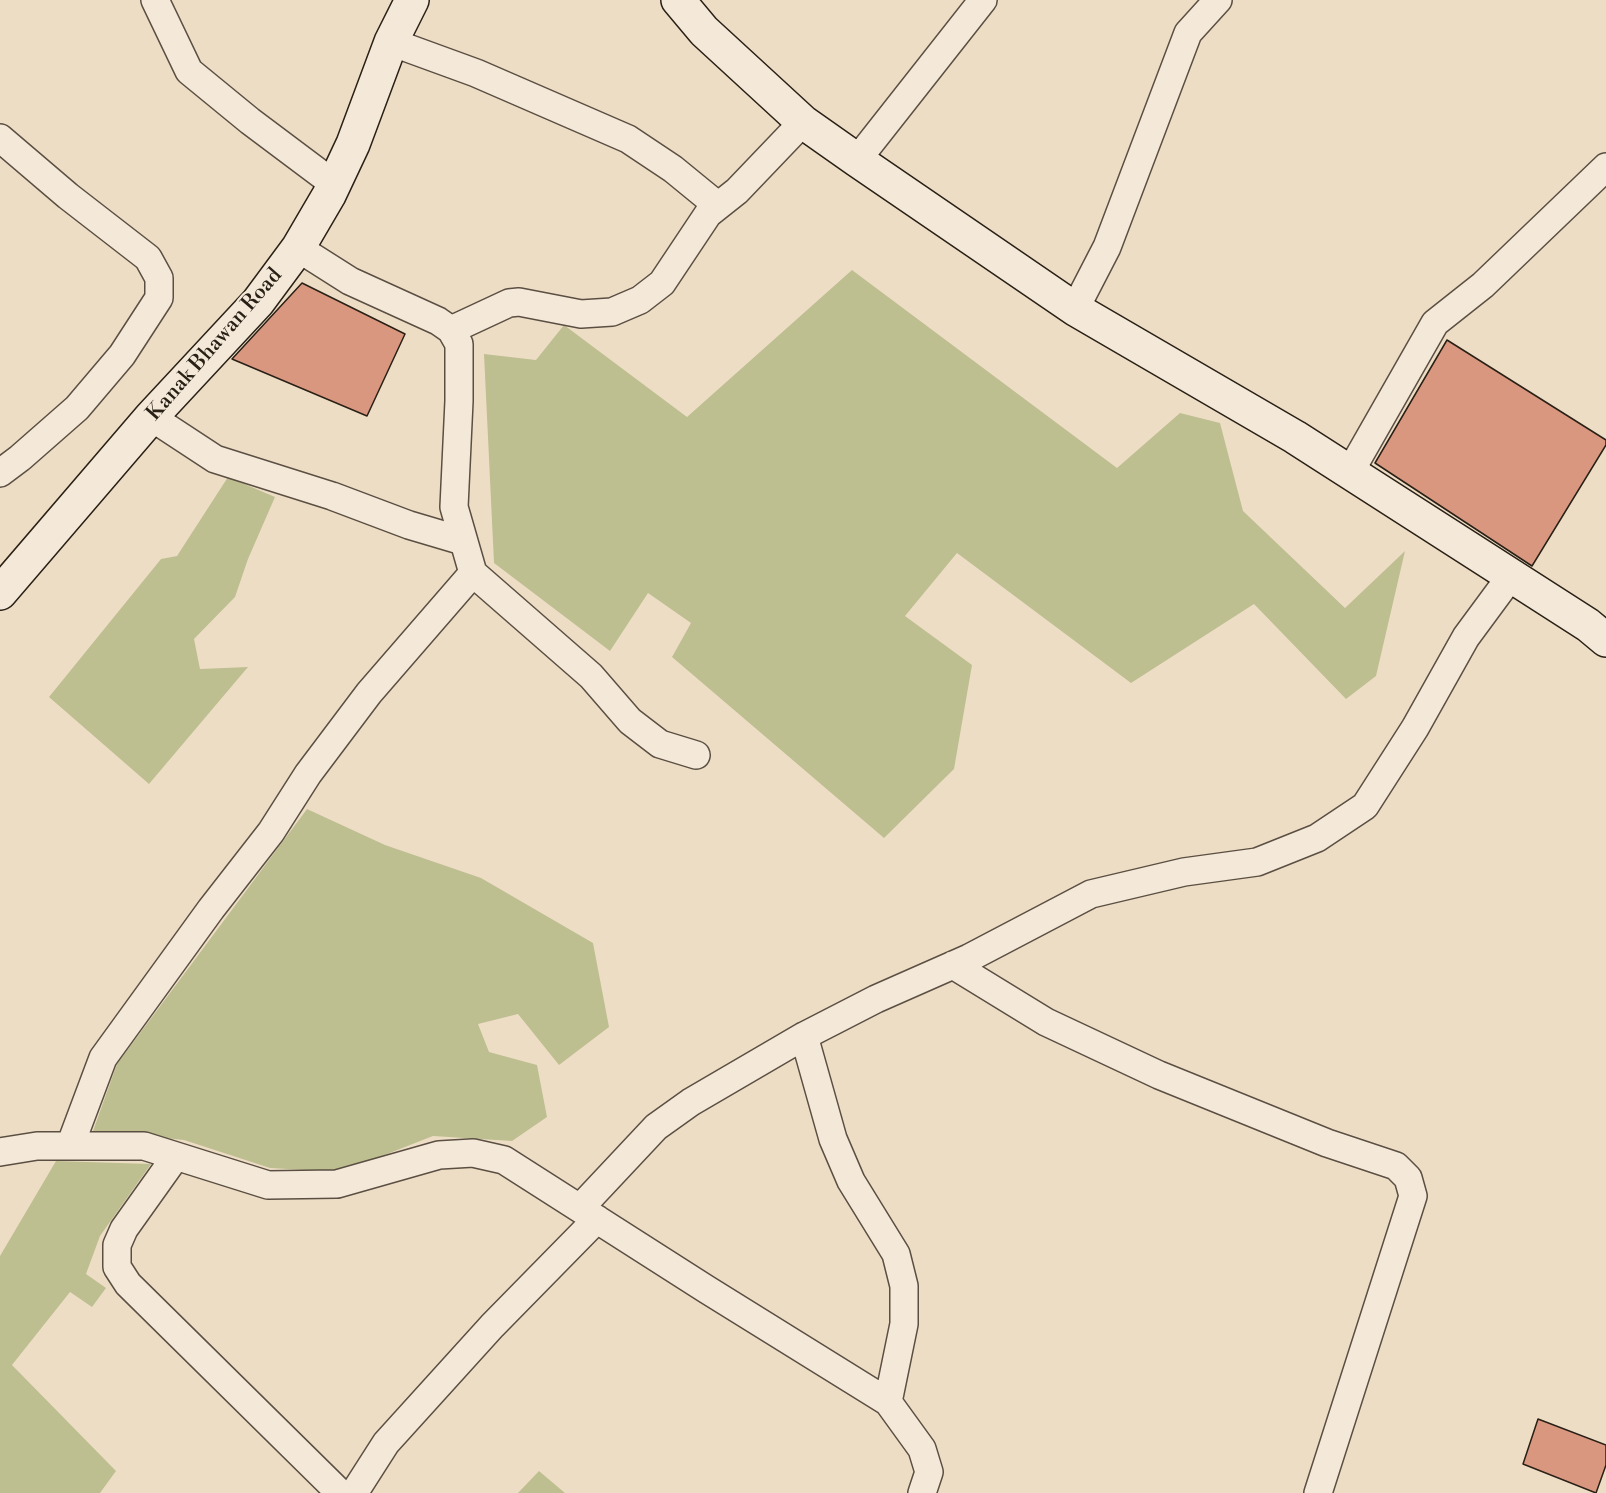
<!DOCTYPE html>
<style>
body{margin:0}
canvas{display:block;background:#eeddc5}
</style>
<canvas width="1606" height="1493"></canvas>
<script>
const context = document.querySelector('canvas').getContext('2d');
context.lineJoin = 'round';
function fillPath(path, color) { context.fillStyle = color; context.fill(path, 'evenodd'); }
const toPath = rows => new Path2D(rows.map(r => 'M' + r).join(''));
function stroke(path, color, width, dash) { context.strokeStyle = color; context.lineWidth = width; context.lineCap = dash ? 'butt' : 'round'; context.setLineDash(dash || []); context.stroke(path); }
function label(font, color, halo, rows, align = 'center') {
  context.font = font + ' "Libre Bodoni",serif'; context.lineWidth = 4.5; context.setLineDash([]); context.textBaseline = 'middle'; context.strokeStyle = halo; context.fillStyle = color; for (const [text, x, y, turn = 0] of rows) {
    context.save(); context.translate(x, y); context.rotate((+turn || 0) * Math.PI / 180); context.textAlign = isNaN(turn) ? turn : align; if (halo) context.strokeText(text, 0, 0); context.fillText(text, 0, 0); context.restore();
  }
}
fillPath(toPath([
 [852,270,1117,468,1180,413,1220,423,1243,511,1345,608,1405,551,1376,676,1346,699,1254,604,1131,683,957,553,905,616,972,665,954,769,884,838,672,657,691,623,648,593,610,651,494,563,484,354,536,360,564,325,687,417],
 [228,477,275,497,248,559,235,597,194,639,200,669,248,667,149,784,49,697,161,559,177,556],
 [307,809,385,845,481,878,593,943,609,1027,559,1065,518,1014,478,1024,489,1052,537,1065,547,1117,512,1141,433,1136,341,1172,270,1168,184,1140,93,1131,117,1064],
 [56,1161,151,1164,100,1236,86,1274,106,1288,92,1307,70,1292,12,1365,116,1471,100,1493,0,1493,0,1256],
 [539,1471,565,1493,518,1493]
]), '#bebf91');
const building = toPath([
 [302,283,405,334,367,416,232,359,302,283],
 [1447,340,1606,440,1606,445,1532,566,1375,463,1447,340],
 [1538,1419,1606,1445,1606,1465,1596,1493,1523,1464,1538,1419]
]);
fillPath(building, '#da9780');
stroke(building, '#292016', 1.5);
const street = toPath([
 [155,0,189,71,250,121,334,184],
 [391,42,476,73,628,139,673,169,717,205],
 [0,138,68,196,148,258,159,278,159,298,122,355,77,408,20,458,0,473],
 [857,160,983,0],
 [298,248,350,281,438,321,451,330,459,344,459,401,454,507,473,573,591,676,630,721,660,744,696,755],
 [1075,309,1107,247,1188,33,1218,0],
 [451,330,509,303,519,302,581,314,612,312,640,300,662,283,708,214,737,191,803,122],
 [151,417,215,459,332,496,409,525,463,541],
 [1350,472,1435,323,1483,285,1606,167],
 [953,965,1046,1022,1159,1075,1327,1143,1396,1166,1408,1178,1413,1196,1318,1493],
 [804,1036,833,1139,851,1181,896,1254,904,1286,904,1324,888,1402],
 [70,1146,103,1058,211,909,271,832,308,774,369,693,473,573],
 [0,1152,37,1146,144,1146,268,1185,337,1184,439,1155,473,1153,504,1160,706,1289,888,1402,922,1449,929,1472,922,1493],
 [176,1156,124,1229,117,1245,117,1267,128,1284,340,1493],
 [580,1208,656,1127,691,1102,804,1036,876,999,969,958,1091,894,1184,872,1257,862,1317,838,1365,806,1415,728,1466,637,1511,576],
 [354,1493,386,1443,492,1326,597,1219]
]);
const secondary = toPath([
 [678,0,704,31,803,122,857,160,1075,309,1295,437,1588,625,1606,640],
 [0,593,151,417,258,302,298,248,329,195,353,144,391,42,412,0]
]);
stroke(street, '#5a4f42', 30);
stroke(secondary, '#292016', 36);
stroke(street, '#f4e9d9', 27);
stroke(secondary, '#f4e9d9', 33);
label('21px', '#292016', '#f4e9d9', [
 ["Kanak Bhawan Road",215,345,-49]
]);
</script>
